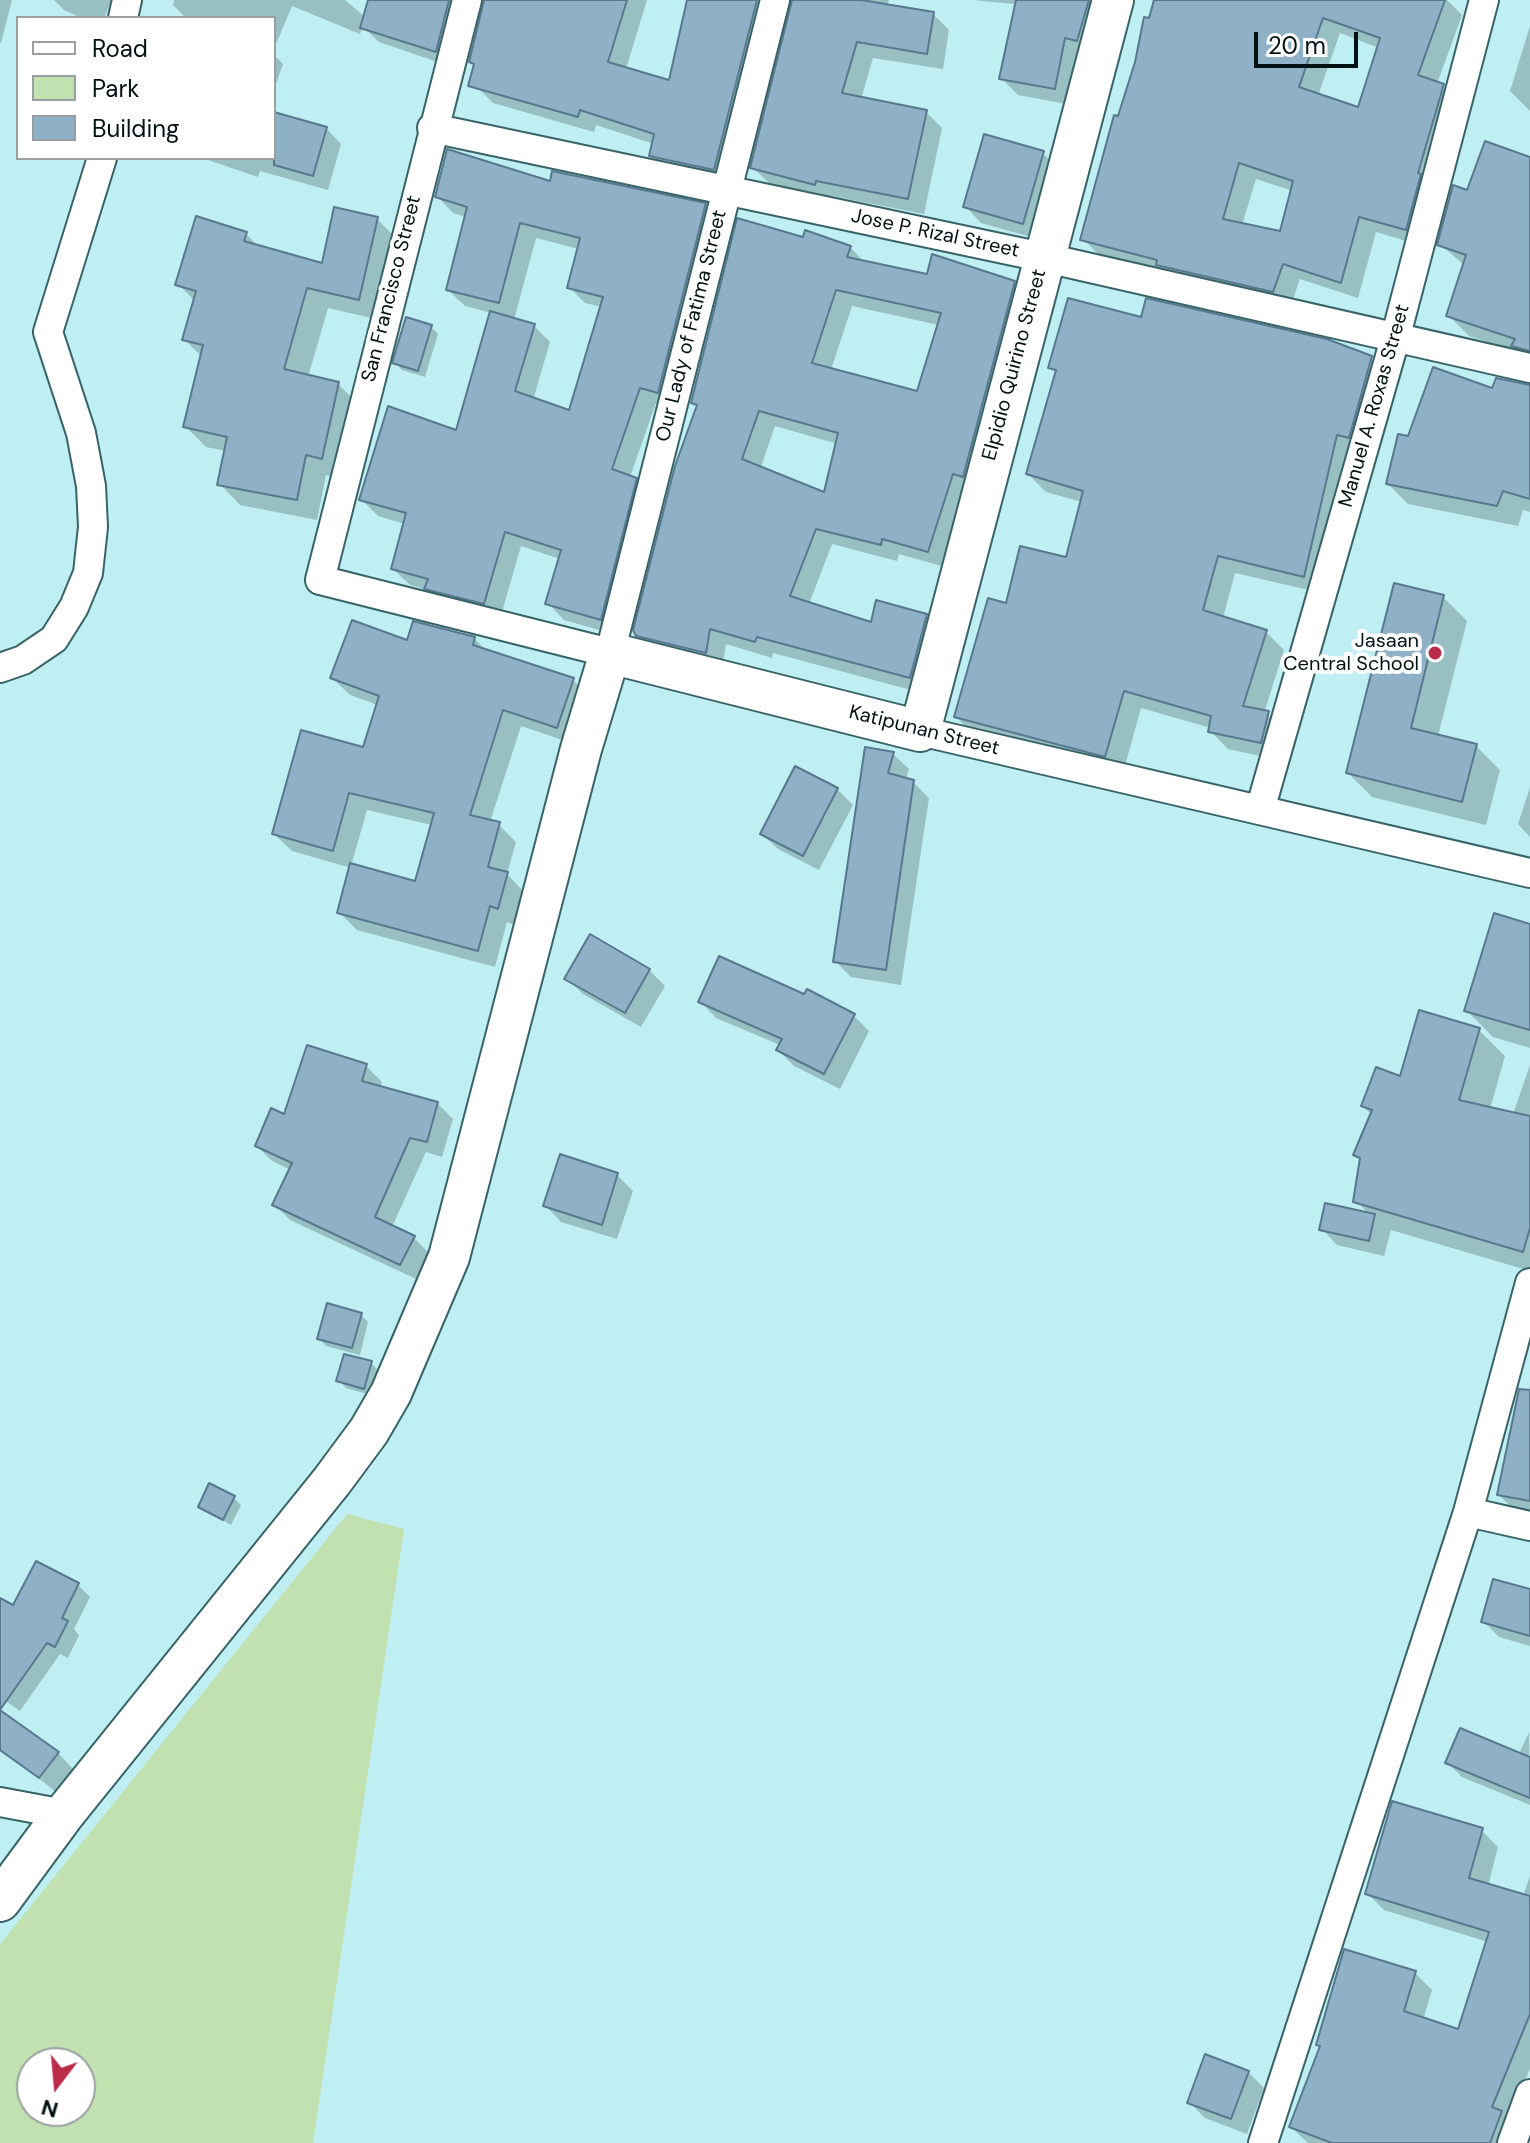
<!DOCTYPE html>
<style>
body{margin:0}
#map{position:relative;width:1530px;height:2143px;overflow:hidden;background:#bfeff3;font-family:"DM Sans",sans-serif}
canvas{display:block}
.legend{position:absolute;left:16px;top:16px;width:260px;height:144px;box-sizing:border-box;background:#fff;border:2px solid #9aa0a1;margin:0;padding:10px 14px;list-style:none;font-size:24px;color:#021213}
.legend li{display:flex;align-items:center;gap:16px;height:40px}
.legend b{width:40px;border:2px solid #9aa0a1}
.north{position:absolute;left:16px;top:2047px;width:80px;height:80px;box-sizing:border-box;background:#fff;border:2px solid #9aa0a1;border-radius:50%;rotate:196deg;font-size:22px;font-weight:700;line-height:32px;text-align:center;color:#021213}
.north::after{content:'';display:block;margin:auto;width:28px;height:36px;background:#bc2b49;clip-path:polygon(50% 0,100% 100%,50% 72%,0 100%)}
.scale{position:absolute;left:1254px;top:32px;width:104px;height:36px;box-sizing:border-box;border:4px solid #021213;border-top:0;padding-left:10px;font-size:24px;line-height:28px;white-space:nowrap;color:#021213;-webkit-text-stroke:6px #fff;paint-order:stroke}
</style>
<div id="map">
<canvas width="1530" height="2143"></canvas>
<ul class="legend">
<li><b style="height:10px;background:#fff"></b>Road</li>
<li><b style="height:22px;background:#c2e1b1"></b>Park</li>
<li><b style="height:22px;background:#8fb1c8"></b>Building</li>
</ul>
<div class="north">N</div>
<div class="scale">20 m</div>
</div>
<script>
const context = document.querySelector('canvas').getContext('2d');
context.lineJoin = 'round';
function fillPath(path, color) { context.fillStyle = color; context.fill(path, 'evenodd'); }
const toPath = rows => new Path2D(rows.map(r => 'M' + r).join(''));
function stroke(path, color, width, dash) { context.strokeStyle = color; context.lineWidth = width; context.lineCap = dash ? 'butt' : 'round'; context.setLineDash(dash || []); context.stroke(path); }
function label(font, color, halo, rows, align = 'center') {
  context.font = font + ' "DM Sans",sans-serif'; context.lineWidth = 8; context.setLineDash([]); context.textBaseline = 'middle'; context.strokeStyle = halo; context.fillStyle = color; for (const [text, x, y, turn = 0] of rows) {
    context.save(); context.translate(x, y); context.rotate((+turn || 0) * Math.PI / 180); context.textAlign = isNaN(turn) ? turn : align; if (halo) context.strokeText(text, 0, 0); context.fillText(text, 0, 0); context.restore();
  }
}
fillPath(toPath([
 [347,1514,404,1529,313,2143,0,2143,0,1944],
 [32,2063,80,2063,80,2111,32,2111]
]), '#c2e1b1');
fillPath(toPath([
 [0,0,12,0,1,43,0,43],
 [54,0,112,0,104,18,82,18,64,10],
 [174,0,345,0,365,17,370,0,478,0,452,67,379,42,363,27,360,34,292,6,274,49,274,18,186,18,173,5],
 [485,0,647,0,626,69,670,83,690,0,786,0,730,185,667,172,651,156,654,144,596,125,594,132,493,103,477,87,475,66,471,61],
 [793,0,889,0,887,6,933,14,949,30,943,69,873,58,861,99,926,112,942,128,924,214,832,196,831,200,769,183,752,167],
 [973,0,1111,0,1072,105,1018,95,1001,78,1014,4],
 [1156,0,1447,0,1462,15,1437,84,1460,103,1423,246,1376,232,1358,298,1300,279,1290,308,1100,256,1083,239],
 [1340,33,1379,48,1360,110,1318,96],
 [1256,179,1293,191,1282,233,1242,225],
 [1530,26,1530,111,1510,91],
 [274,55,283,64,274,90],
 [274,114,326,128,341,144,328,190,260,171,258,177,202,158,274,158],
 [1043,153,1058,169,1038,239,981,223,966,207],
 [1530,160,1530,362,1521,353,1469,336,1449,316,1465,266,1440,244,1468,193],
 [551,183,705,205,721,221,674,408,656,403,630,477,652,496,617,635,564,620,548,603,560,559,521,546,500,619,443,604,428,590,410,585,393,569,405,524,378,516,361,499,458,433,492,313,465,306,448,290,466,217,453,213,437,196],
 [536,238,579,249,569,287,585,303,602,307,571,412,533,400,550,342,534,326,514,320],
 [377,219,398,240,380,320,328,308,308,377,338,384,359,405,342,479,326,475,317,520,240,505,220,484,226,451,206,447,185,426,202,357,184,339,195,301,178,284,246,234,259,247,323,265],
 [804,239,850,247,865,263,928,276,1014,282,1031,299,945,567,899,554,897,561,832,544,809,604,872,624,926,615,943,632,926,694,773,653,772,658,726,644,722,669,655,652,638,635,698,407,693,402],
 [852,306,939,325,918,394,831,370],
 [775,426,838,444,825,495,761,467],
 [1142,320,1371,358,1389,376,1322,593,1235,573,1223,618,1266,632,1284,650,1264,713,1286,731,1279,760,1228,749,1210,731,1211,728,1141,708,1123,773,974,735,956,717,1007,606,1067,559,1082,502,1046,492,1028,474,1057,374,1051,368],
 [430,326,438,334,425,377,402,370,395,363],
 [1530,386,1530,512,1523,510,1518,526,1408,504,1388,484,1409,439,1493,391],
 [1443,597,1467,621,1438,736,1476,746,1500,770,1486,825,1372,797,1348,773],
 [474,638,487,652,573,680,590,697,574,744,521,726,490,822,498,824,516,842,507,874,524,892,515,925,507,922,495,967,357,930,339,912,351,868,292,851,274,834,364,750,378,705,350,695,332,678,408,642],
 [367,810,432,825,416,884,351,866],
 [893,754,909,769,906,780,913,782,929,798,901,985,851,977,835,961],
 [1530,787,1530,837,1518,824],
 [837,789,853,805,819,870,778,849,762,834],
 [1530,926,1530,1048,1493,1037,1467,1011],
 [649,970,665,986,641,1027,583,994,567,979],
 [701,1002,854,1016,869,1031,840,1089,794,1066,778,1050,780,1045,716,1018],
 [1479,1030,1505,1056,1490,1109,1513,1114,1530,1065,1530,1271,1391,1230,1384,1256,1337,1245,1322,1229,1370,1215,1356,1201,1361,1160,1356,1155,1372,1115,1363,1106],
 [366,1066,382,1082,380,1088,437,1103,453,1119,442,1157,426,1152,392,1227,413,1237,429,1253,416,1279,290,1220,275,1205,291,1170,272,1161,257,1146,285,1117],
 [617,1175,633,1191,617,1239,561,1222,546,1206],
 [361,1315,368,1322,360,1355,326,1346,319,1338],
 [371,1363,378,1370,371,1395,346,1388,339,1380],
 [1530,1386,1530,1518,1520,1516,1499,1495,1508,1440,1512,1440],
 [234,1498,241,1505,231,1525,200,1507],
 [78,1585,90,1597,74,1629,79,1635,68,1658,60,1654,20,1711,0,1697,0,1604,14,1608],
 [1530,1591,1530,1646,1499,1637,1483,1621],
 [1529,1732,1530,1805,1462,1777,1448,1763,1519,1754],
 [7,1753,58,1753,73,1769,56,1792],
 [1481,1830,1498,1847,1488,1886,1523,1896,1530,1876,1530,2068,1510,2121,1513,2143,1308,2143,1291,2127,1321,2047,1318,2044,1415,1973,1432,1990,1423,2020,1459,2032,1488,1942,1384,1910,1367,1893],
 [1248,2072,1264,2088,1247,2134,1205,2118,1189,2102]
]), '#0003');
const building = toPath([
 [368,0,449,0,436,52,360,28,368,0],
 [484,0,627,0,608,62,669,80,687,0,757,0,714,170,649,156,654,134,580,110,578,117,468,86,474,64,469,62,484,0],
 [792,0,861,0,934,12,927,54,857,42,842,93,927,110,908,199,816,181,815,185,750,168,792,0],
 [1016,0,1089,0,1077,41,1065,38,1055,89,999,79,1016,0],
 [1154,0,1445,0,1418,75,1444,84,1418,173,1421,174,1406,230,1359,217,1341,283,1283,264,1273,292,1156,265,1157,260,1080,240,1114,115,1118,116,1135,62,1144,17,1149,18,1154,0],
 [1323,18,1380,38,1358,107,1299,87,1323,18],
 [1239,163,1293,181,1280,231,1223,219,1239,163],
 [274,112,327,127,313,176,274,165,274,112],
 [984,134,1044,151,1023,224,963,207,984,134],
 [1485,141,1530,157,1530,351,1511,346,1515,339,1446,316,1466,255,1437,245,1453,185,1467,190,1485,141],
 [447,149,550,181,552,171,706,203,658,393,640,388,612,469,637,478,601,620,545,604,561,550,505,532,484,604,424,589,428,579,391,569,406,513,359,500,388,406,456,430,490,311,535,324,515,391,569,410,603,297,567,288,580,238,520,223,499,303,446,290,467,207,435,197,447,149],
 [334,207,378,217,359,300,307,288,284,369,339,382,322,459,306,455,297,500,217,485,227,437,183,427,203,345,182,340,196,291,175,285,196,216,247,232,244,241,322,263,334,207],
 [737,218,803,237,805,230,851,246,847,257,927,274,932,254,1015,281,963,477,953,474,928,552,882,539,881,545,816,529,790,596,871,622,876,600,927,614,910,678,757,637,755,642,710,629,706,653,636,636,633,630,675,466,697,405,691,403,737,218],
 [836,290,941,313,917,391,812,363,836,290],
 [759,411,838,433,824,492,742,459,759,411],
 [1068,298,1141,317,1146,298,1327,339,1372,356,1349,438,1337,435,1304,577,1218,556,1203,610,1267,630,1243,706,1269,711,1261,743,1208,732,1211,716,1124,691,1105,757,954,717,988,598,1006,603,1020,546,1066,557,1083,491,1026,474,1056,370,1048,368,1068,298],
 [406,317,432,325,418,371,392,363,406,317],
 [1433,367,1492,388,1496,378,1530,385,1530,499,1503,491,1497,506,1386,484,1398,434,1408,436,1433,367],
 [1394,583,1444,595,1411,728,1477,744,1462,802,1346,773,1394,583],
 [352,620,407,640,413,621,475,637,473,645,574,678,557,728,503,710,470,815,500,822,488,867,508,872,498,909,490,906,478,951,337,913,350,863,415,881,434,813,349,793,333,851,272,834,301,730,363,747,379,696,330,678,352,620],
 [865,747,894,752,888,773,914,780,886,970,833,962,865,747],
 [795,766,838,788,803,856,760,834,795,766],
 [1494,913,1530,924,1530,1030,1464,1011,1494,913],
 [590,934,650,969,625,1013,564,979,590,934],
 [719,956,804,994,807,989,855,1014,824,1074,776,1050,782,1039,698,1002,719,956],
 [1419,1010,1480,1028,1459,1100,1530,1116,1530,1228,1523,1252,1353,1202,1360,1158,1353,1155,1372,1110,1361,1106,1376,1067,1400,1076,1419,1010],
 [307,1045,367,1064,362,1081,438,1102,427,1142,410,1138,375,1217,415,1236,400,1265,272,1205,292,1163,255,1146,271,1108,284,1114,307,1045],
 [560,1154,618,1173,602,1225,543,1206,560,1154],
 [1325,1203,1375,1214,1369,1241,1319,1230,1325,1203],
 [327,1303,362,1313,352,1348,317,1339,327,1303],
 [344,1354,372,1361,364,1389,336,1381,344,1354],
 [1519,1389,1530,1390,1530,1501,1497,1495,1519,1389],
 [209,1483,235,1496,223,1520,198,1507,209,1483],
 [36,1561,79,1583,62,1618,68,1621,55,1647,47,1643,0,1710,59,1752,39,1778,0,1750,0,1598,13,1605,36,1561],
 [1493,1579,1530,1589,1530,1636,1481,1622,1493,1579],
 [1460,1728,1530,1757,1530,1798,1445,1763,1460,1728],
 [1392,1801,1483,1828,1469,1878,1530,1896,1530,2014,1492,2107,1502,2111,1490,2143,1332,2143,1289,2127,1320,2046,1316,2045,1344,1949,1416,1971,1404,2011,1458,2029,1489,1932,1365,1894,1392,1801],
 [1205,2054,1249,2071,1231,2119,1187,2103,1205,2054]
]);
fillPath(building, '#8fb1c8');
stroke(building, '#58798d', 2);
const street = toPath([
 [467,0,320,580,610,653,775,0],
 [123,18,127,0],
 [432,128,1042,257,1530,368],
 [0,668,23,660,54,639,74,607,88,573,93,527,91,486,81,433,48,332,102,158],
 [920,731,1530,873],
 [1260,810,1395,339,1484,0],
 [1468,1512,1530,1526],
 [0,1802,64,1814],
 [1263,2143,1468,1512,1530,1283],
 [1512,2143,1530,2094]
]);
const secondary = toPath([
 [0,1901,64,1814,332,1481,369,1431,391,1393,449,1257,581,749,610,653,920,731,1113,0]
]);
stroke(street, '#386468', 32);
stroke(secondary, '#386468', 44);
stroke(street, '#fff', 28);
stroke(secondary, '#fff', 40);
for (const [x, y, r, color] of [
 [1435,653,8,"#bc2b49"]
]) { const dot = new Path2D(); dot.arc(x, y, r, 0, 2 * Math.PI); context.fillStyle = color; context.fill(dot); stroke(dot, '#fff', 3); }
label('20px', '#021213', '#fff', [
 ["Jose P. Rizal Street",935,234,12],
 ["San Francisco Street",392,289,-76],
 ["Our Lady of Fatima Street",692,326,-76],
 ["Elpidio Quirino Street",1015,365,-75],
 ["Manuel A. Roxas Street",1375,406,-74],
 ["Katipunan Street",924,731,14]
]);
label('20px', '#021213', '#fff', [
 ["Jasaan",1419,642],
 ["Central School",1419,665]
], 'right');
</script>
